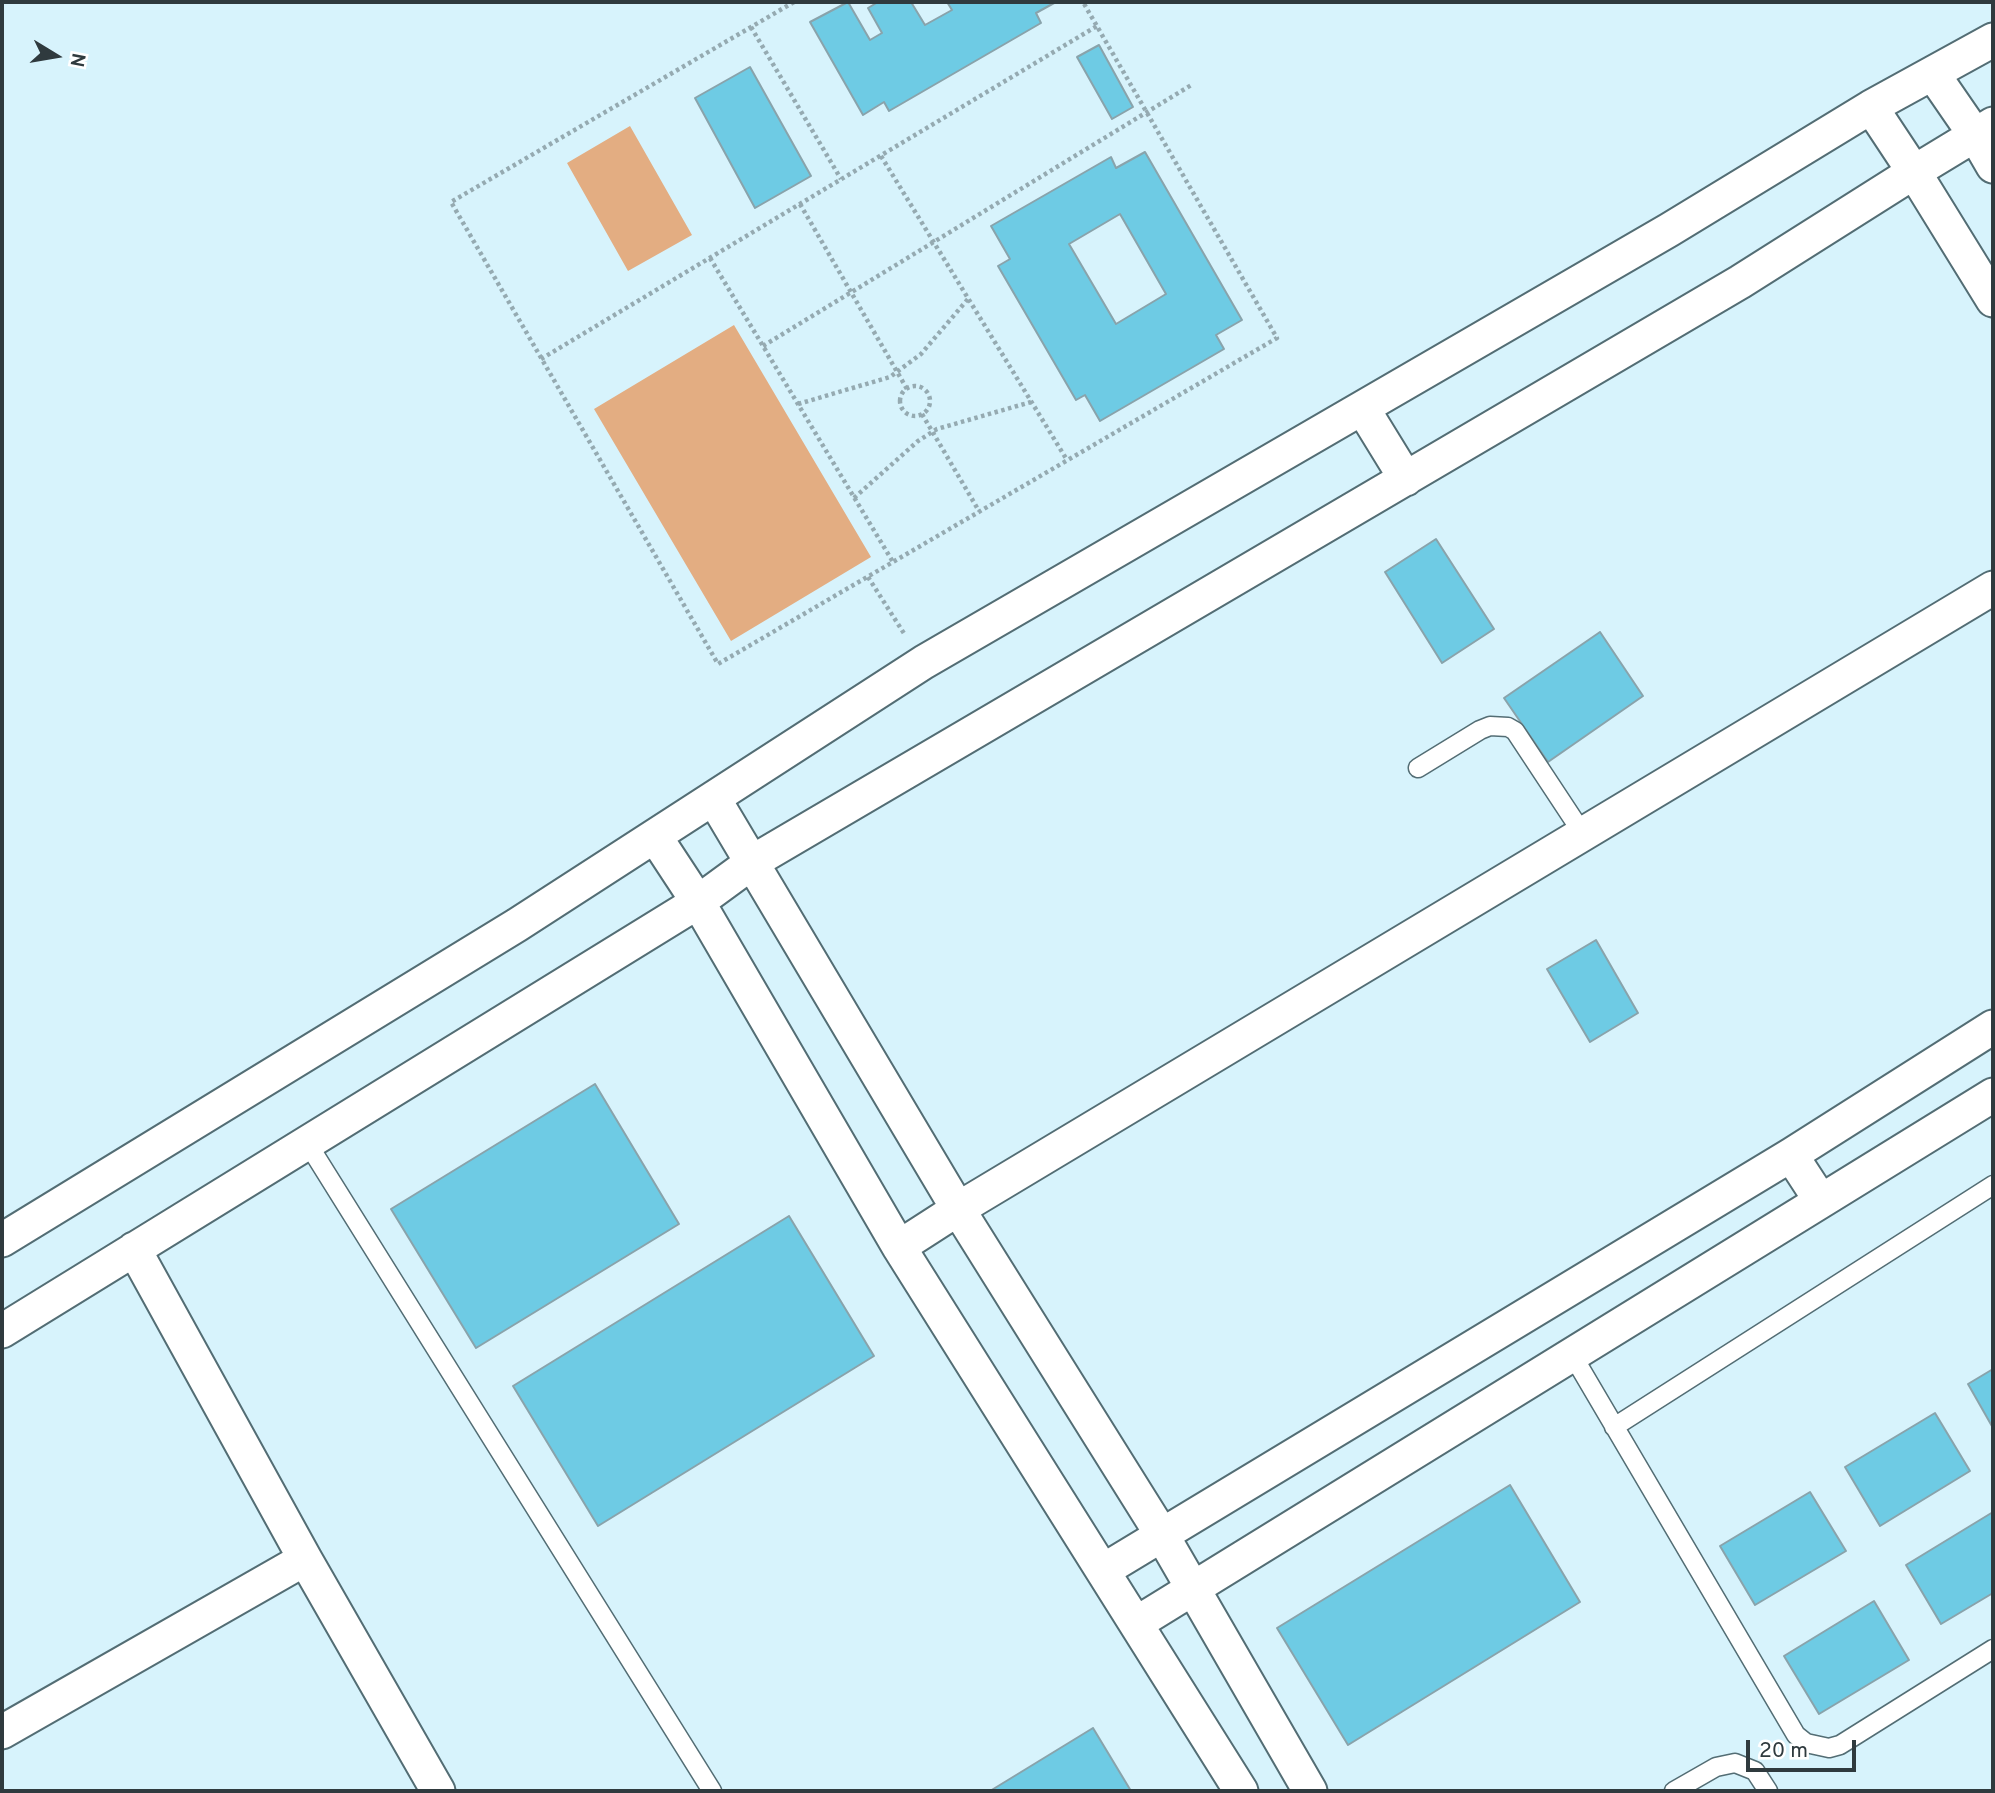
<!DOCTYPE html>
<style>
body{margin:0}
#map{position:relative;width:1995px;height:1793px;overflow:hidden;background:#d7f3fc;font-family:Overpass,sans-serif}
canvas{display:block}
.frame{position:absolute;inset:0;border:4px solid #2f3a3e;pointer-events:none}
.north{position:absolute;left:21px;top:21px;width:70px;height:70px;-webkit-text-stroke:5px #fff;paint-order:stroke;rotate:101deg;font-size:19px;font-weight:700;line-height:28px;text-align:center;color:#2f3a3e}
.north::after{content:'';display:block;margin:auto;width:24px;height:32px;background:#2f3a3e;clip-path:polygon(50% 0,100% 100%,50% 72%,0 100%)}
.scale{position:absolute;left:1746px;top:1740px;width:110px;height:32px;box-sizing:border-box;border:4px solid #2f3a3e;border-top:0;padding-left:9px;font-size:21px;line-height:24px;white-space:nowrap;color:#2f3a3e;-webkit-text-stroke:5px #fff;paint-order:stroke}
</style>
<div id="map">
<canvas width="1995" height="1793"></canvas>
<div class="frame"></div>
<div class="north">N</div>
<div class="scale">20 m</div>
</div>
<script>
const context = document.querySelector('canvas').getContext('2d');
context.lineJoin = 'round';
function fillPath(path, color) { context.fillStyle = color; context.fill(path, 'evenodd'); }
const toPath = rows => new Path2D(rows.map(r => 'M' + r).join(''));
function stroke(path, color, width, dash) { context.strokeStyle = color; context.lineWidth = width; context.lineCap = dash ? 'butt' : 'round'; context.setLineDash(dash || []); context.stroke(path); }
fillPath(toPath([
 [630,126,692,235,628,271,567,163],
 [734,325,871,557,731,641,594,409]
]), '#e3ad82');
const building = toPath([
 [848,2,870,40,882,33,868,8,878,2,911,2,925,25,952,10,947,2,1056,2,1036,13,1041,23,889,111,884,102,863,115,810,22,848,2],
 [1099,45,1133,107,1112,119,1077,57,1099,45],
 [750,67,811,176,755,208,695,98,750,67],
 [1145,152,1242,320,1216,335,1224,349,1100,421,1085,395,1076,400,998,266,1010,259,991,226,1111,157,1116,168,1145,152],
 [1120,214,1166,294,1116,324,1069,244,1120,214],
 [1436,539,1494,629,1442,663,1385,572,1436,539],
 [1600,632,1643,696,1548,762,1504,698,1600,632],
 [1596,940,1638,1013,1590,1042,1547,969,1596,940],
 [595,1084,679,1224,476,1348,391,1209,595,1084],
 [789,1216,874,1356,598,1526,513,1386,789,1216],
 [1993,1369,1993,1428,1968,1384,1993,1369],
 [1935,1413,1970,1471,1880,1526,1845,1467,1935,1413],
 [1510,1485,1580,1602,1348,1745,1277,1628,1510,1485],
 [1810,1492,1846,1551,1755,1605,1720,1546,1810,1492],
 [1993,1512,1993,1593,1941,1624,1906,1565,1993,1512],
 [1874,1601,1909,1660,1819,1714,1784,1656,1874,1601],
 [1093,1728,1131,1791,990,1791,1093,1728]
]);
fillPath(building, '#6ecbe4');
stroke(building, '#89a3ab', 2);
const lane = toPath([
 [1418,768,1480,730,1490,726,1508,727,1515,731,1583,834],
 [308,1144,712,1791],
 [1573,1356,1796,1735,1806,1743,1829,1748,1840,1745,1993,1649],
 [1614,1427,1993,1185],
 [1674,1791,1716,1767,1735,1763,1755,1771,1768,1791]
]);
const street = toPath([
 [1871,107,1914,172,1975,135,1933,74],
 [1993,124,1975,135,1993,166],
 [1363,409,1406,479],
 [714,799,958,1209,1162,1535,1310,1791],
 [656,838,698,902,899,1247,1241,1791],
 [1791,1155,1821,1201],
 [2,1240,517,925,924,662,1669,230,1871,107,1993,40],
 [899,1247,958,1209,1993,588],
 [134,1249,305,1559,438,1791],
 [2,1331,698,902,754,861,1740,282,1914,172,1993,300],
 [1104,1570,1791,1155,1993,1027],
 [1137,1623,1993,1095],
 [2,1732,305,1559]
]);
stroke(lane, '#536d74', 21);
stroke(street, '#536d74', 37);
stroke(toPath([
 [794,2,451,202,718,664,1277,338,1083,2],
 [751,27,841,179],
 [881,156,1067,460],
 [800,204,907,389],
 [710,258,893,562],
 [763,346,1193,84],
 [541,359,1097,26],
 '900 401a15 15 0 1 1 30 0a15 15 0 1 1-30 0Z',
 [798,404,890,377,921,354,968,299],
 [922,414,979,511],
 [854,498,918,441,937,429,1031,402],
 [868,577,905,635]
]), '#95aab1', 4.5, [3.5, 3.5]);
stroke(lane, '#fff', 18);
stroke(street, '#fff', 33);
</script>
